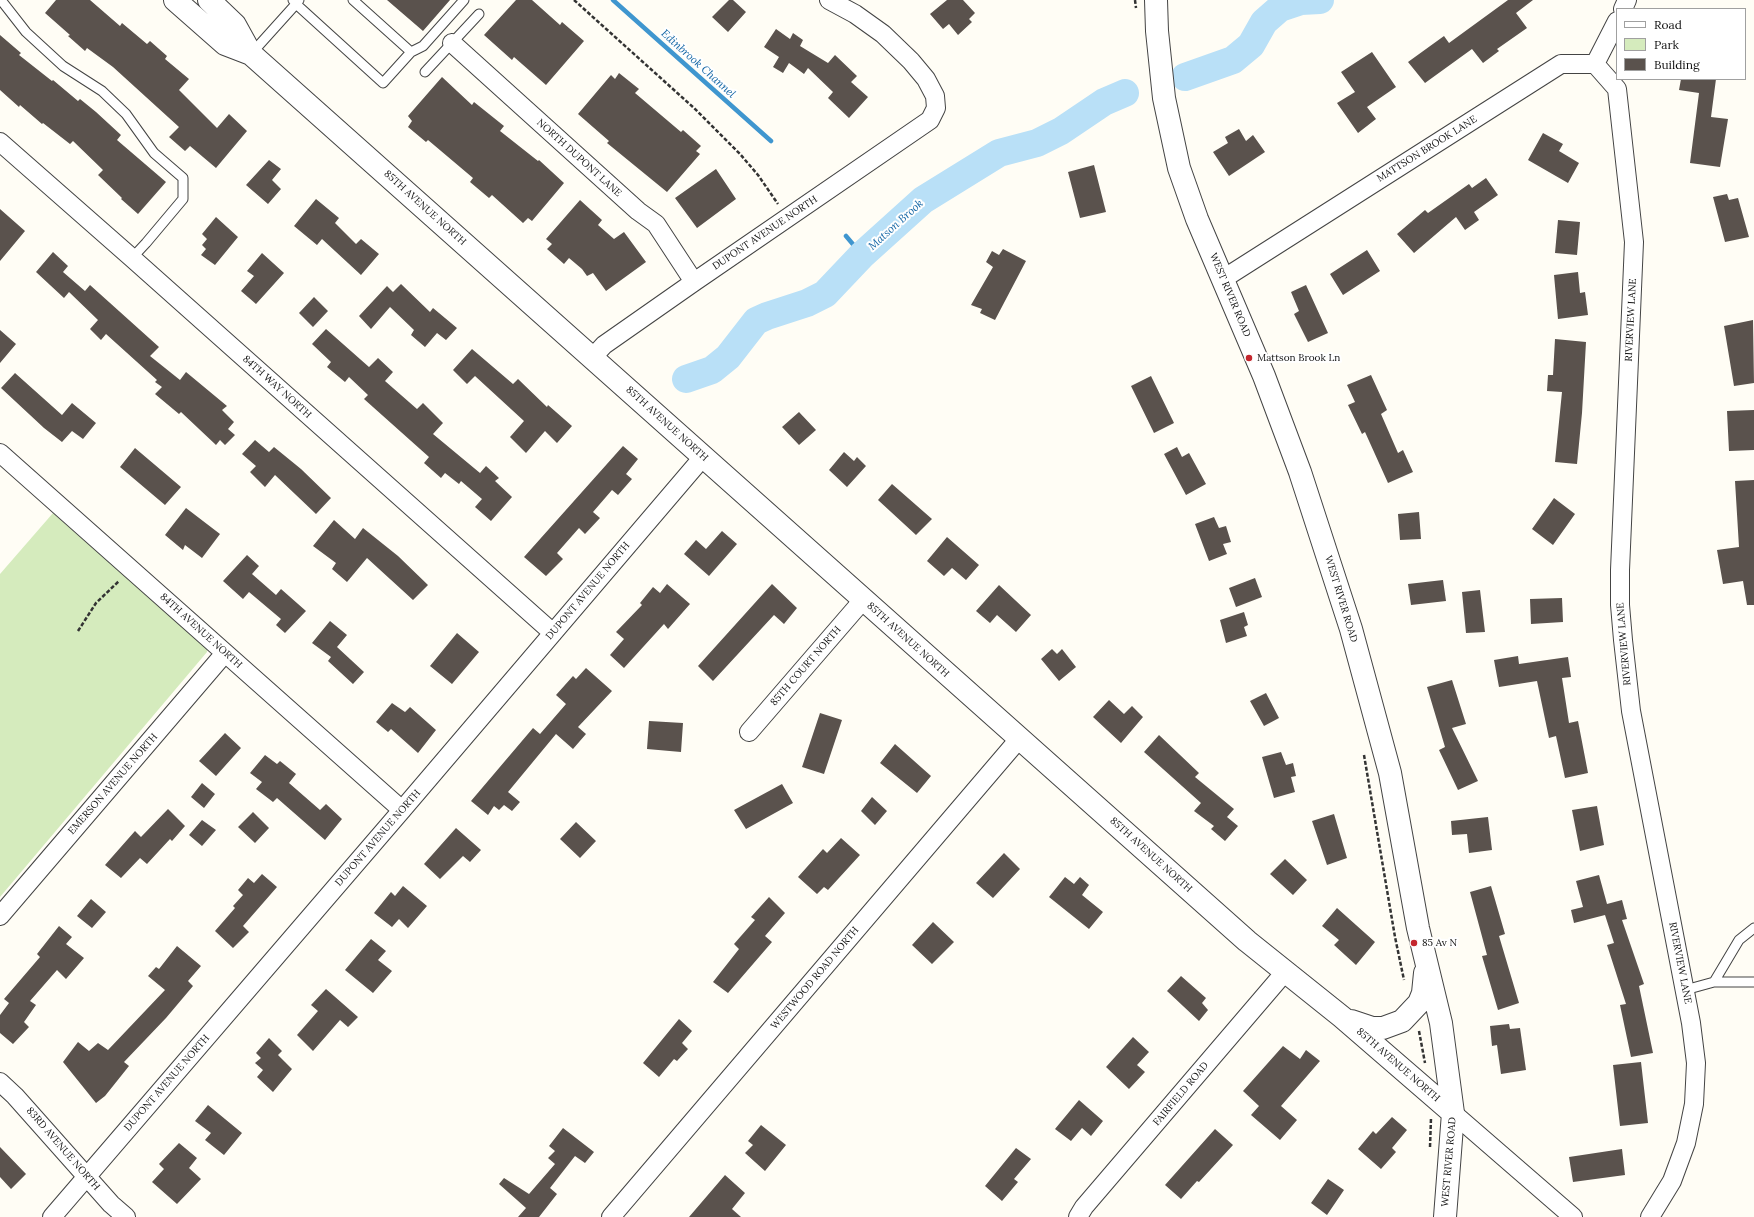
<!DOCTYPE html>
<style>
body{margin:0}
#map{position:relative;width:1754px;height:1217px;overflow:hidden;background:#fffdf5;font-family:Lora,serif}
canvas{display:block}
.legend{position:absolute;left:1616px;top:8px;width:130px;height:72px;box-sizing:border-box;background:#fff;border:1px solid #a0a0a0;margin:0;padding:5px 7px;list-style:none;font-size:12px;color:#111}
.legend li{display:flex;align-items:center;gap:8px;height:20px}
.legend b{width:20px;border:1px solid #a0a0a0}
</style>
<div id="map">
<canvas width="1754" height="1217"></canvas>
<ul class="legend">
<li><b style="height:5px;background:#fff"></b>Road</li>
<li><b style="height:11px;background:#d5ebbd"></b>Park</li>
<li><b style="height:11px;background:#5a524d"></b>Building</li>
</ul>
</div>
<script>
const context = document.querySelector('canvas').getContext('2d');
context.lineJoin = 'round';
function fillPath(path, color) { context.fillStyle = color; context.fill(path, 'evenodd'); }
const toPath = rows => new Path2D(rows.map(r => 'M' + r).join(''));
function stroke(path, color, width, dash) { context.strokeStyle = color; context.lineWidth = width; context.lineCap = dash ? 'butt' : 'round'; context.setLineDash(dash || []); context.stroke(path); }
function label(font, color, halo, rows, align = 'center') {
  context.font = font + ' Lora,serif'; context.lineWidth = 4; context.setLineDash([]); context.textBaseline = 'middle'; context.strokeStyle = halo; context.fillStyle = color; for (const [text, x, y, turn = 0] of rows) {
    context.save(); context.translate(x, y); context.rotate((+turn || 0) * Math.PI / 180); context.textAlign = isNaN(turn) ? turn : align; if (halo) context.strokeText(text, 0, 0); context.fillText(text, 0, 0); context.restore();
  }
}
fillPath(toPath([
 [53,513,207,648,207,652,0,897,0,574]
]), '#d5ebbd');
stroke(toPath([
 [613,0,771,141],
 [846,236,862,255]
]), '#3f96cf', 4.5);
stroke(toPath([
 [1185,77,1233,60,1251,45,1264,22,1280,8,1301,1,1320,0],
 [686,379,712,370,728,357,756,321,767,316,807,303,825,294,862,255,923,200,999,153,1037,143,1061,131,1104,102,1125,93]
]), '#b9e0f7', 28);
fillPath(toPath([
 [56,0,90,0,120,26,122,23,147,44,150,41,167,56,165,59,189,79,179,90,217,128,229,114,247,131,216,168,190,146,185,151,169,137,179,127,113,67,87,48,85,51,68,36,70,35,45,13],
 [387,0,450,0,423,31],
 [516,0,532,0,560,25,562,22,584,41,546,85,514,57,512,60,484,35],
 [729,0,733,0,746,12,728,32,712,17],
 [947,0,963,0,975,13,969,19,972,22,958,35,949,24,943,29,930,14],
 [1508,0,1533,0,1516,13,1527,28,1497,49,1499,51,1483,63,1472,49,1425,83,1408,62,1444,36,1449,43],
 [776,29,790,39,793,33,803,40,800,46,828,63,835,55,857,76,851,82,868,97,849,118,828,98,833,92,808,68,804,74,789,63,783,73,773,67,779,57,764,47],
 [0,35,21,53,19,55,52,81,53,80,78,101,80,99,96,112,121,135,117,140,166,182,138,214,121,199,122,198,98,175,103,170,73,141,70,144,43,123,42,124,20,105,19,107,0,90],
 [1372,52,1396,87,1367,107,1376,119,1358,133,1337,103,1355,92,1341,72],
 [619,73,639,89,635,93,681,132,683,130,701,146,696,151,700,154,667,192,607,143,609,141,578,114,611,75,615,79],
 [442,77,472,105,474,102,504,126,500,131,538,161,539,160,564,183,532,221,528,218,523,223,492,195,489,198,470,182,473,178,428,140,426,142,408,127,412,121,408,116],
 [1681,79,1716,79,1711,117,1728,119,1720,167,1690,163,1699,93,1679,90],
 [1239,129,1246,141,1253,135,1265,152,1229,176,1213,152,1228,143,1225,137],
 [1543,133,1563,144,1559,151,1579,163,1568,183,1528,160],
 [269,160,281,169,272,180,281,189,268,204,246,185],
 [1094,165,1106,212,1080,218,1068,172],
 [716,169,736,199,697,228,675,198],
 [1486,178,1498,195,1474,212,1479,220,1465,230,1456,217,1414,253,1397,234,1425,210,1428,213,1469,184,1472,188],
 [1727,194,1729,200,1738,198,1749,237,1725,242,1713,197],
 [316,199,339,218,335,223,356,244,361,239,379,254,361,275,322,239,317,245,294,226],
 [580,200,602,220,598,225,614,239,624,232,646,262,606,291,593,273,587,276,582,269,569,258,564,264,547,249,552,244,546,239],
 [0,209,25,231,0,261],
 [216,217,238,237,215,265,201,255,206,249,202,245,207,239,202,234],
 [1558,220,1580,222,1577,255,1555,253],
 [1003,249,1026,261,995,320,980,313,982,309,971,305,993,267,986,262,992,251,999,255],
 [1367,250,1380,271,1343,295,1330,274],
 [53,252,68,266,63,272,85,291,90,285,159,347,150,356,180,380,186,372,227,406,222,410,234,422,228,429,235,435,225,445,220,440,216,445,181,412,179,414,155,394,162,387,155,382,157,380,106,334,101,340,90,329,98,320,69,292,64,298,36,272],
 [262,253,284,273,256,304,241,291,254,276,247,271],
 [1578,272,1580,293,1585,292,1588,315,1558,319,1554,275],
 [401,284,430,312,433,308,457,328,446,340,437,333,425,347,411,335,414,330,390,307,371,329,359,316,387,286,393,292],
 [1306,285,1328,333,1308,342,1294,314,1299,311,1291,292],
 [314,297,328,311,313,327,299,313],
 [1753,320,1754,383,1734,386,1724,326],
 [326,329,369,367,378,358,393,372,385,381,417,409,423,403,443,423,433,434,480,473,486,466,499,478,495,481,512,497,491,521,475,507,482,499,461,481,459,484,445,473,441,478,424,463,429,457,364,399,368,395,349,377,345,382,327,367,331,362,312,344],
 [0,330,16,344,0,363],
 [1555,339,1586,342,1582,413,1577,464,1555,462,1562,392,1547,391,1548,375,1553,375],
 [472,349,513,384,518,379,547,407,548,405,572,426,557,443,545,431,526,453,510,437,524,421,475,376,467,384,453,370],
 [15,373,62,415,72,403,96,423,83,439,72,431,62,442,44,428,1,388],
 [1371,375,1387,410,1381,414,1398,453,1403,450,1413,472,1388,483,1365,432,1362,434,1348,405,1355,402,1347,385],
 [1151,376,1174,423,1154,433,1131,386],
 [1754,410,1754,450,1729,451,1727,411],
 [799,412,816,430,799,445,782,427],
 [255,440,269,452,274,447,301,469,331,498,316,514,275,475,265,487,250,472,256,466,242,454],
 [623,446,638,459,626,474,632,479,618,495,612,490,593,512,600,518,585,534,579,528,557,553,563,559,546,576,524,557],
 [1177,447,1182,457,1189,453,1206,484,1186,495,1164,454],
 [135,448,181,487,165,505,120,467],
 [844,452,854,461,857,457,866,466,847,487,829,470],
 [1754,480,1754,605,1747,605,1743,581,1723,584,1717,550,1739,547,1735,481],
 [892,484,932,519,916,535,878,500],
 [1554,498,1575,514,1553,545,1532,529],
 [186,508,220,534,202,558,185,545,183,550,165,535],
 [1419,512,1421,539,1400,540,1398,514],
 [1214,517,1219,528,1226,526,1231,542,1223,544,1227,554,1209,561,1195,524],
 [334,520,355,539,363,528,398,556,428,585,413,600,367,558,347,582,332,569,336,563,313,546],
 [722,531,737,544,709,576,684,554,696,540,706,549],
 [947,537,979,565,966,580,952,568,944,576,927,561],
 [247,555,259,566,252,574,276,595,281,589,306,611,285,633,276,625,281,619,249,592,243,599,223,581],
 [1255,578,1262,597,1236,607,1229,588],
 [1443,580,1446,601,1411,605,1408,584],
 [667,584,690,604,668,629,664,624,624,668,610,655,624,639,616,632,642,605,640,603,653,587,660,593],
 [772,584,797,608,784,624,774,615,713,681,698,666],
 [999,585,1031,615,1016,632,997,615,990,623,976,611],
 [1480,590,1485,632,1466,633,1462,592],
 [1562,598,1563,622,1531,624,1530,599],
 [1244,612,1248,625,1244,627,1247,636,1226,643,1220,620],
 [330,621,347,635,337,647,364,672,353,684,328,661,331,657,312,643],
 [457,633,479,652,452,684,430,666],
 [1052,649,1057,654,1062,649,1076,667,1059,681,1041,659],
 [1518,656,1519,664,1568,657,1571,677,1562,678,1569,723,1578,721,1588,773,1565,778,1556,736,1549,738,1537,681,1499,687,1494,660],
 [586,668,612,691,578,727,586,734,573,749,556,734,508,792,520,802,512,811,504,805,499,810,494,806,488,815,471,801,533,728,540,734,566,704,556,695,573,676,576,679],
 [1452,680,1466,724,1452,728,1478,781,1458,790,1439,750,1445,747,1427,687],
 [1266,693,1279,718,1264,726,1250,701],
 [1109,700,1124,714,1132,706,1143,717,1121,743,1093,717],
 [392,703,405,712,410,707,436,730,418,753,391,729,388,732,376,722],
 [820,713,842,720,824,774,802,767],
 [649,721,683,723,681,752,647,749],
 [225,733,241,748,216,776,199,761],
 [1159,735,1199,773,1195,777,1234,809,1227,817,1238,826,1225,841,1211,829,1214,826,1194,811,1201,803,1144,752],
 [895,744,931,776,917,793,880,763],
 [1281,752,1286,765,1293,763,1296,776,1291,777,1295,792,1274,798,1262,757],
 [265,755,277,764,280,761,296,774,289,783,320,810,326,804,342,819,325,840,277,798,273,802,256,789,262,782,250,773],
 [202,783,215,794,204,808,191,797],
 [782,784,793,803,746,829,734,810],
 [872,797,887,811,875,825,861,811],
 [1597,806,1604,845,1580,851,1572,810],
 [168,809,185,826,172,841,170,839,147,864,140,858,121,878,105,865,135,831,141,837],
 [253,812,269,828,255,843,238,827],
 [1334,814,1347,858,1327,865,1312,821],
 [1488,817,1492,850,1469,853,1467,834,1452,835,1451,821],
 [202,820,216,830,202,846,189,835],
 [576,822,596,841,580,858,560,839],
 [456,828,481,850,470,862,463,856,440,879,424,864],
 [841,838,860,855,828,890,824,887,817,894,798,877,823,849,827,853],
 [1004,853,1020,869,993,898,976,883],
 [1285,859,1307,880,1293,895,1270,874],
 [262,874,277,887,243,926,249,932,233,948,215,931,235,908,233,906,243,895,238,890,248,878,254,883],
 [1599,875,1607,904,1622,900,1627,919,1622,920,1644,984,1639,986,1653,1053,1631,1057,1620,1005,1626,1004,1607,945,1614,943,1605,915,1574,923,1571,910,1583,907,1576,881],
 [1065,877,1074,884,1080,877,1089,885,1082,895,1103,912,1089,929,1049,897],
 [403,886,427,906,408,928,399,919,392,927,374,913,391,892,395,896],
 [1491,886,1505,934,1499,936,1519,1003,1498,1010,1482,956,1487,955,1470,892],
 [769,897,785,913,765,936,772,942,728,993,713,982,739,949,734,944,755,920,751,917],
 [91,899,106,912,92,928,77,916],
 [1337,908,1375,942,1356,965,1334,945,1339,940,1322,926],
 [933,922,954,942,932,964,912,945],
 [59,926,72,937,66,944,84,958,66,979,57,970,30,1001,36,1005,24,1022,29,1027,13,1044,0,1033,0,1015,9,1003,4,999,40,957,37,954],
 [371,939,386,951,378,960,392,971,373,993,345,970],
 [177,946,201,966,188,981,193,986,166,1018,124,1062,129,1066,105,1096,96,1103,63,1062,78,1042,89,1051,98,1043,108,1050,165,990,148,976,156,967,159,969],
 [1181,976,1206,998,1202,1003,1208,1010,1199,1021,1167,991],
 [326,989,358,1017,348,1027,340,1020,313,1051,297,1035,318,1011,311,1005],
 [679,1019,692,1031,682,1043,688,1049,677,1061,674,1059,659,1077,643,1063],
 [1509,1024,1510,1029,1520,1028,1526,1070,1501,1074,1497,1045,1492,1046,1490,1026],
 [1133,1037,1149,1052,1137,1065,1145,1072,1129,1089,1106,1067],
 [269,1038,282,1051,278,1055,292,1069,273,1092,257,1077,263,1070,255,1063,261,1058,256,1053],
 [1283,1046,1300,1059,1306,1050,1320,1061,1281,1106,1297,1120,1280,1140,1251,1115,1259,1106,1243,1091],
 [1641,1062,1648,1123,1620,1126,1613,1065],
 [1079,1100,1103,1121,1091,1136,1082,1128,1071,1141,1055,1129],
 [208,1105,242,1133,224,1155,205,1140,211,1133,195,1121],
 [1392,1117,1407,1130,1392,1148,1396,1152,1381,1169,1358,1149,1373,1131,1376,1134],
 [761,1125,786,1145,765,1171,745,1153,753,1145,748,1141],
 [563,1128,594,1152,585,1163,575,1156,550,1188,557,1194,539,1217,518,1217,526,1208,499,1184,504,1178,529,1194,555,1164,548,1158,555,1151,549,1146],
 [1215,1129,1233,1145,1199,1182,1197,1181,1181,1199,1165,1185],
 [179,1143,197,1158,189,1168,201,1179,177,1204,152,1182,164,1169,159,1164],
 [0,1147,26,1174,11,1189,0,1177],
 [1016,1148,1031,1159,1014,1179,1018,1182,1002,1201,985,1186],
 [1622,1149,1625,1175,1573,1182,1569,1157],
 [725,1175,745,1193,732,1209,741,1217,689,1217],
 [1328,1179,1344,1190,1327,1215,1311,1203]
]), '#5a524d');
const service = toPath([
 [1,0,26,32,63,66,102,91,126,114,154,153,183,178,183,199,146,243,132,258],
 [299,0,296,4,383,83,411,52,353,0],
 [411,52,423,46,464,0],
 [251,54,296,4,293,0],
 [425,72,479,14],
 [1714,982,1739,940,1754,928],
 [1685,990,1714,982,1754,982]
]);
const minor = toPath([
 [1623,9,1627,0],
 [452,43,638,211,656,224,694,282],
 [1595,64,1617,89,1634,242,1620,570,1620,605,1623,640,1631,711,1691,1023,1696,1063,1694,1104,1686,1143,1672,1181,1650,1217],
 [0,142,132,258,553,633],
 [1223,279,1561,64,1595,64,1617,21],
 [593,357,604,345,694,282,930,120,936,108,935,96,926,79,911,61,883,34,855,14,829,0],
 [0,453,402,810],
 [749,732,863,600],
 [0,916,225,653],
 [0,1082,15,1096,111,1204,126,1217],
 [1453,1113,1573,1217],
 [52,1217,402,810,703,457],
 [611,1217,1019,739],
 [1078,1217,1084,1207,1285,972]
]);
const tertiary = toPath([
 [175,0,225,44,251,54],
 [209,0,235,25,251,54,1247,941,1342,1017,1453,1113],
 [1156,0,1157,31,1164,98,1179,168,1197,219,1264,376,1300,472,1351,629,1390,773,1418,928,1441,1023,1453,1113,1445,1217],
 [1351,1021,1372,1028,1383,1028,1402,1021,1419,1003,1423,993,1425,973]
]);
stroke(service, '#444', 11);
stroke(minor, '#444', 20);
stroke(tertiary, '#444', 24);
stroke(toPath([
 [574,0,694,108,740,154,758,175,778,204],
 [1135,0,1136,8],
 [78,631,96,603,119,581],
 [1364,755,1395,937,1404,980],
 [1419,1031,1425,1063],
 [1430,1147,1431,1118]
]), '#333', 2.5, [4, 2]);
stroke(service, '#fff', 9);
stroke(minor, '#fff', 18);
stroke(tertiary, '#fff', 22);
for (const [x, y, r, color] of [
 [1249,358,4,"#c4262e"],
 [1414,943,4,"#c4262e"]
]) { const dot = new Path2D(); dot.arc(x, y, r, 0, 2 * Math.PI); context.fillStyle = color; context.fill(dot); stroke(dot, '#fff', 1.5); }
label('10px', '#111', '#fff', [
 ["MATTSON BROOK LANE",1427,149,-32],
 ["NORTH DUPONT LANE",579,158,42],
 ["85TH AVENUE NORTH",425,208,42],
 ["DUPONT AVENUE NORTH",765,233,-34],
 ["WEST RIVER ROAD",1230,295,67],
 ["RIVERVIEW LANE",1631,320,-87],
 ["84TH WAY NORTH",277,387,42],
 ["85TH AVENUE NORTH",667,424,42],
 ["DUPONT AVENUE NORTH",588,591,-50],
 ["WEST RIVER ROAD",1341,599,73],
 ["84TH AVENUE NORTH",201,631,42],
 ["85TH AVENUE NORTH",908,640,42],
 ["RIVERVIEW LANE",1624,644,-95],
 ["85TH COURT NORTH",806,666,-49],
 ["EMERSON AVENUE NORTH",113,784,-49],
 ["DUPONT AVENUE NORTH",378,838,-49],
 ["85TH AVENUE NORTH",1151,855,42],
 ["RIVERVIEW LANE",1680,963,79],
 ["WESTWOOD ROAD NORTH",815,978,-50],
 ["85TH AVENUE NORTH",1398,1065,41],
 ["DUPONT AVENUE NORTH",167,1083,-49],
 ["FAIRFIELD ROAD",1181,1094,-50],
 ["83RD AVENUE NORTH",63,1149,49],
 ["WEST RIVER ROAD",1449,1162,-85]
]);
label('10px', '#111', '#fff', [
 ["Mattson Brook Ln",1257,358],
 ["85 Av N",1422,943]
], 'left');
label('italic 11px', '#1768a6', '#fff', [
 ["Edinbrook Channel",698,64,42],
 ["Matson Brook",896,225,-42]
]);
</script>
